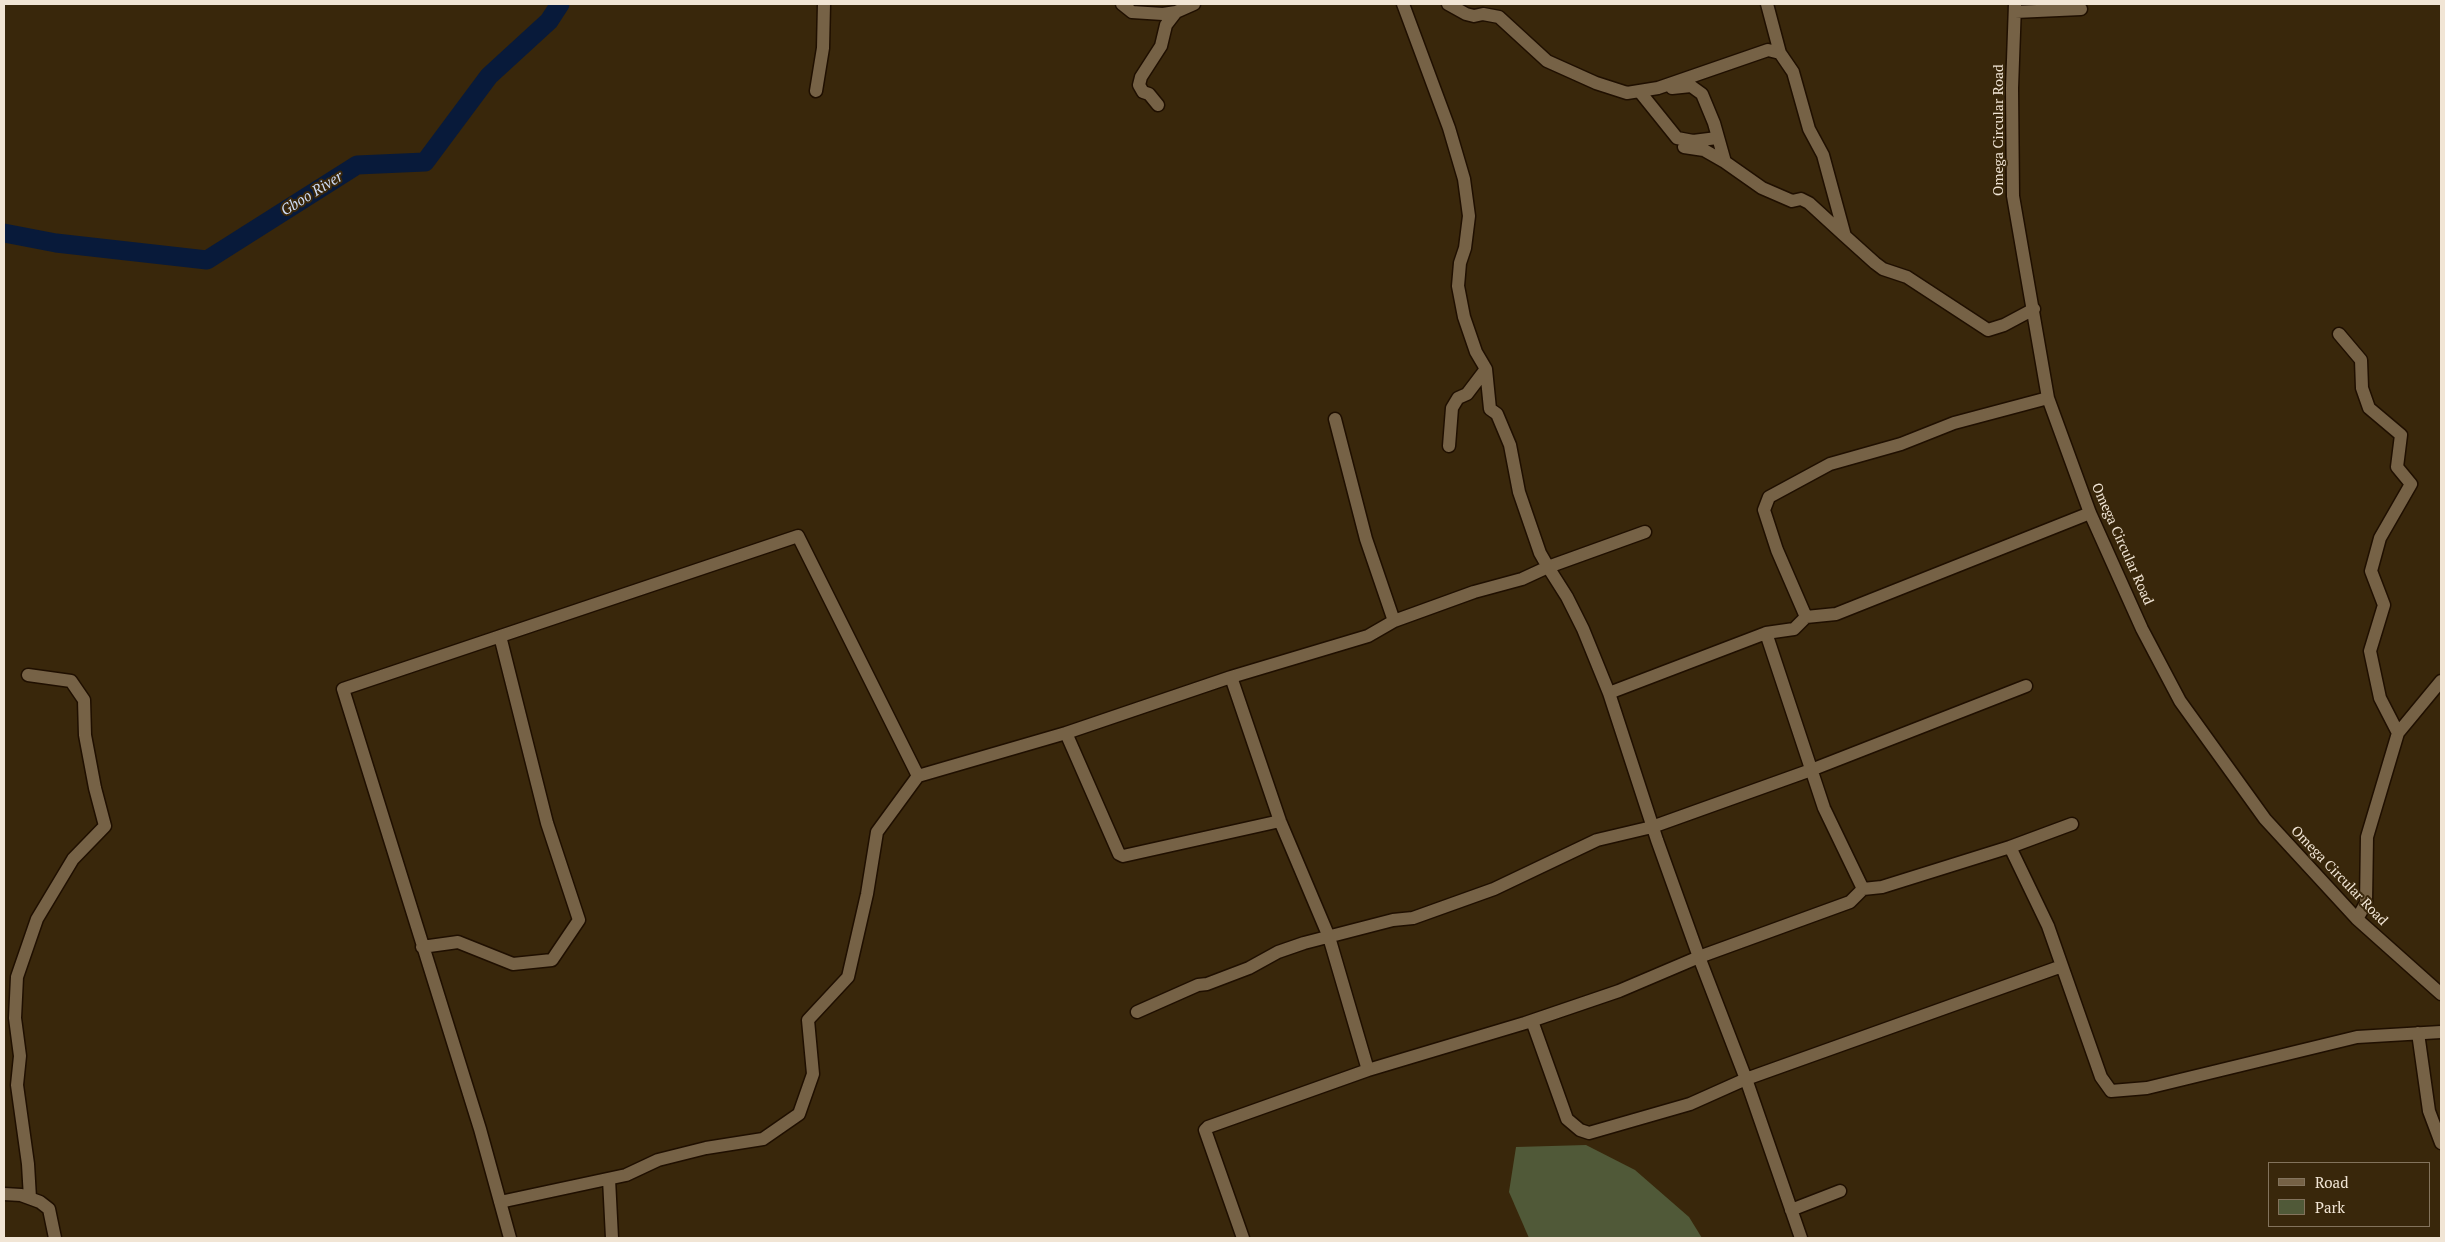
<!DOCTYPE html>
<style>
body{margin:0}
#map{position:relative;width:2445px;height:1242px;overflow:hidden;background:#39270b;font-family:"PT Serif",serif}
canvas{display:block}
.frame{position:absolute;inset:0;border:5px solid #f1e5d5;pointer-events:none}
.legend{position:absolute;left:2268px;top:1162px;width:162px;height:65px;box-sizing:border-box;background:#39270b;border:1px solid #83735c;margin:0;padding:6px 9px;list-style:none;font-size:15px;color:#f1e5d5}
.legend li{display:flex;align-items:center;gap:10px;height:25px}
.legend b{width:25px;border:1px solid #83735c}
</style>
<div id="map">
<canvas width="2445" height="1242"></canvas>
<div class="frame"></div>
<ul class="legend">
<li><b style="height:6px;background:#766246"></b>Road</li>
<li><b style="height:14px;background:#505938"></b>Park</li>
</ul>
</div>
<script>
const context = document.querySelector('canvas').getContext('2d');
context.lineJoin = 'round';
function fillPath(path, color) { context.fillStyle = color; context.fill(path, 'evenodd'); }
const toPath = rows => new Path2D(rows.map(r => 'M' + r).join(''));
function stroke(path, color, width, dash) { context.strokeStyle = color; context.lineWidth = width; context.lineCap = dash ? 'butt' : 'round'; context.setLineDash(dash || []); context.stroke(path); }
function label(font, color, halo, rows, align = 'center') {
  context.font = font + ' "PT Serif",serif'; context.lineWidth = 4; context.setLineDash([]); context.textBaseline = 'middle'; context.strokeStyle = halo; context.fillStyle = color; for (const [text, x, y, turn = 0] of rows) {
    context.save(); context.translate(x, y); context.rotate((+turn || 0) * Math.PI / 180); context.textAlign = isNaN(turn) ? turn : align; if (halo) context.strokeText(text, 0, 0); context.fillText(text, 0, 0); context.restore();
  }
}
fillPath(toPath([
 [1586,1145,1635,1170,1689,1217,1702,1238,1529,1238,1509,1192,1516,1147]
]), '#505938');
stroke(toPath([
 [4,233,56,243,207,260,357,165,425,162,489,76,549,21,560,4]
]), '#081a3a', 19);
const minor = toPath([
 [1122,4,1132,12,1163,14,1176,12],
 [1403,4,1449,128,1464,179,1469,216,1465,248,1460,263,1458,286,1464,317,1476,352,1486,369,1490,409,1497,414,1510,445,1519,492,1540,553,1548,567,1645,532],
 [1448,4,1466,14,1474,16,1483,14,1499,17,1547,61,1596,83,1627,93,1658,88,1768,50,1780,53,1793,72,1809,129,1823,155,1845,236,1875,263,1883,269,1907,277,1988,330,2004,325,2034,309],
 [1767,4,1780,53],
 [2015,4,2012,88,2013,196,2048,398,2090,513,2142,629,2180,701,2265,819,2357,919,2441,994],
 [2015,12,2081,9],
 [1672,88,1691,86,1702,94,1714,123,1725,162,1762,188,1792,201,1801,199,1809,203,1845,236],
 [816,91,823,48,824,4],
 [1640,92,1677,138,1693,141,1717,138],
 [1158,105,1149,94,1143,92,1139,85,1141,77,1161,46,1166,25,1176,12,1194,4],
 [1684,147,1704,150,1725,162],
 [2339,334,2361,360,2362,388,2369,408,2401,435,2397,467,2411,484,2380,538,2371,571,2384,605,2370,651,2380,698,2398,733],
 [2048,398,1954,423,1901,444,1830,464,1769,497,1764,510,1777,550,1806,617,1794,629,1766,633,1824,808,1863,889,1882,887,2010,847,2048,926,2101,1077,2111,1091,2147,1088,2357,1037,2441,1032],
 [1449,446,1452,408,1458,398,1467,394,1486,369],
 [1806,617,1836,614,2090,513],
 [1394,621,1474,592,1522,579,1548,567,1567,597,1583,629,1609,693,1657,840,1699,957,1746,1079,1801,1238],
 [28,675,71,681,84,700,85,735,95,788,105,826,73,859,37,919,17,977,15,1018,20,1056,17,1085,28,1164,30,1198],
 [1231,677,1280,821,1329,937,1368,1070],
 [1609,693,1766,633],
 [1066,733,1231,677,1368,636,1394,621,1366,539,1335,419],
 [2010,847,2072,824],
 [2357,919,2366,903,2367,837,2398,733,2441,681],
 [422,947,458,942,513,964,552,960,579,920,547,823,500,636],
 [1137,1012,1198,985,1207,984,1249,968,1278,952,1304,943,1393,920,1413,918,1494,889,1597,840,1652,827,1811,770,2026,686],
 [1532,1021,1567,1119,1580,1130,1589,1133,1690,1104,1746,1079,2062,966],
 [2418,1033,2429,1111,2441,1143],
 [609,1179,612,1238],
 [4,1194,21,1195,40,1202,49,1209,55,1238],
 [500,1202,626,1175,658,1160,706,1148,763,1139,799,1114,813,1074,808,1020,848,977,867,894,877,832,918,776],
 [1791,1210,1840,1191],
 [510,1238,480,1129,343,689,798,536,918,776,1066,733,1119,854,1123,856,1280,821],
 [1243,1238,1205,1130,1208,1127,1368,1070,1525,1023,1619,991,1699,957,1850,902,1863,889]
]);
stroke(minor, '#1f0f00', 15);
stroke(minor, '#766246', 12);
label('14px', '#f1e5d5', '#39270b', [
 ["Omega Circular Road",1999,130,-90],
 ["Omega Circular Road",2122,544,66],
 ["Omega Circular Road",2339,876,46]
]);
label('italic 15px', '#ceddf7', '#39270b', [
 ["Gboo River",312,194,-32]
]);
</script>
